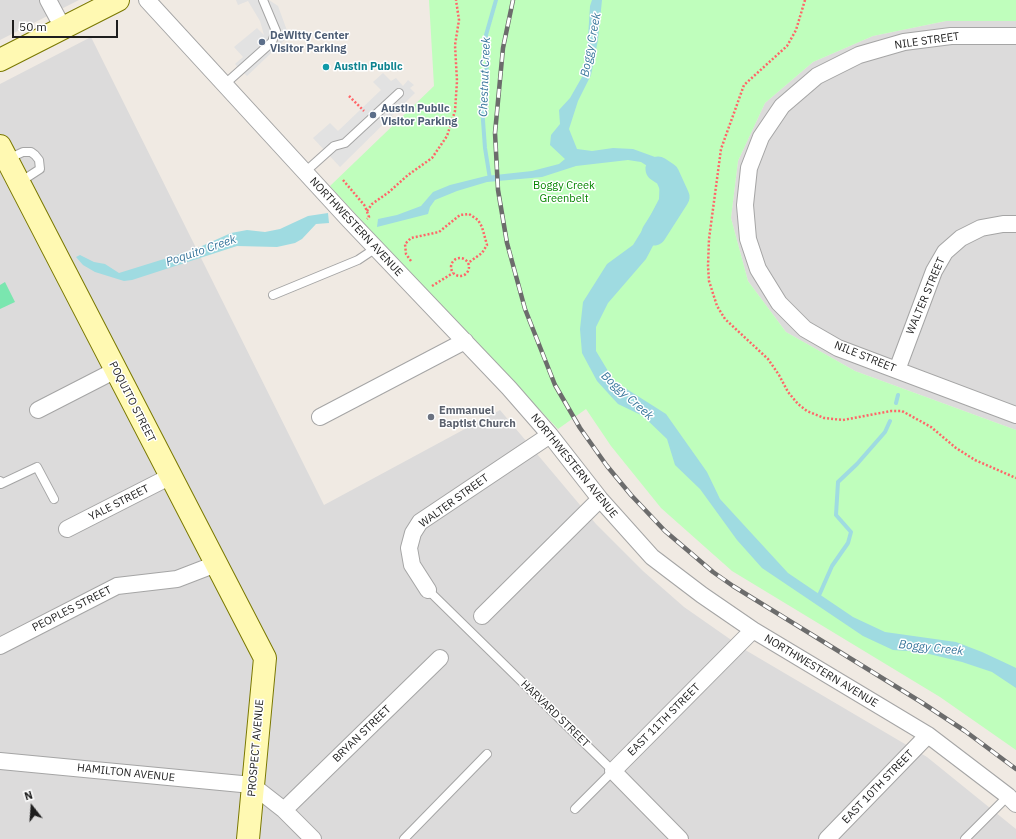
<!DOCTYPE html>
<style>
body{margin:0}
#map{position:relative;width:1016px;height:839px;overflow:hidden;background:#f0eae3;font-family:"IBM Plex Sans",sans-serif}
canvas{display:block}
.north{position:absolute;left:12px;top:787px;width:40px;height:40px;-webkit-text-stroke:3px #fff;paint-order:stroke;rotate:343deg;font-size:11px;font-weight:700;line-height:16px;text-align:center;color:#1e1e1e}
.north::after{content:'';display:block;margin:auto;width:14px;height:18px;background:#1e1e1e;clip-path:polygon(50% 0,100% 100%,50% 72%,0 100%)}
.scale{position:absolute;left:12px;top:20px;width:106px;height:18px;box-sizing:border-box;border:2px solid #1e1e1e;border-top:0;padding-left:5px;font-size:12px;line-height:14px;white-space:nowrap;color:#1e1e1e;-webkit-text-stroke:3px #fff;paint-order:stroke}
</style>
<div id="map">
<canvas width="1016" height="839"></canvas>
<div class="north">N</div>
<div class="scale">50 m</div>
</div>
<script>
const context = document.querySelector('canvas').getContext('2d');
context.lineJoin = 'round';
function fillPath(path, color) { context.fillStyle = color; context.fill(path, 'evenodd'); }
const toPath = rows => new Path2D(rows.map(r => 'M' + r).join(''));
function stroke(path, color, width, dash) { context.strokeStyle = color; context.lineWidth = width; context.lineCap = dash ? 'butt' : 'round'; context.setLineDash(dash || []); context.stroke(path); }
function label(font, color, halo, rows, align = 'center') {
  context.font = font + ' "IBM Plex Sans",sans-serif'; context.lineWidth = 3; context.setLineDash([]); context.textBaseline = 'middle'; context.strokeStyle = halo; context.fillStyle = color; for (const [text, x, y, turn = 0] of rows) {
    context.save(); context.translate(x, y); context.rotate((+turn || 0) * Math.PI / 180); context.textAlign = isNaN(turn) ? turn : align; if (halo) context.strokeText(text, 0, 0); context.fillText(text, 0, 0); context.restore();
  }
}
fillPath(toPath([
 [0,0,79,0,0,40],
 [946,21,1016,21,1016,430,855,371,786,332,748,281,731,218,738,161,765,103,813,62,873,36],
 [91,37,324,505,500,410,596,524,643,571,684,607,747,651,927,757,1011,825,1016,829,1016,839,0,839,0,84]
]), '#dcdbdb');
fillPath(toPath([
 [429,0,1016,0,1016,21,946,21,873,36,813,62,765,103,738,161,731,218,748,281,786,332,855,371,1016,430,1016,750,940,697,732,571,661,508,611,446,586,409,558,429,425,290,330,186,434,86]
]), '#bffebc');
fillPath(toPath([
 [5,282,15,302,0,309,0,285]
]), '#7ae6af');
fillPath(toPath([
 [236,0,269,0,278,6,289,36,247,76,235,64,243,57,234,47,257,28,264,35,260,21,248,1,238,5],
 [383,73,391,81,396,78,403,86,408,80,414,85,410,88,415,93,340,167,313,138,330,123,338,131,381,90,373,82]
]), '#e2e2e2');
fillPath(toPath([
 [592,0,602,0,598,40,591,75,578,101,569,129,577,149,592,151,613,148,633,149,655,157,675,175,678,189,665,223,646,259,608,303,596,327,596,351,614,381,666,414,707,472,720,499,788,573,853,617,885,632,956,642,982,652,1012,666,1016,668,1016,688,992,672,962,662,921,652,893,650,863,636,762,568,737,540,700,489,675,465,667,439,643,416,618,404,597,381,582,353,580,329,583,302,607,264,633,245,646,224,659,199,660,174,641,162,628,160,576,166,542,177,487,182,457,191,435,200,430,207,428,214,377,227,378,219,397,215,421,206,433,192,450,185,486,176,532,171,559,164,565,159,550,145,551,135,560,124,559,110,570,98,586,70,590,6],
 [328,213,329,223,316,224,302,239,295,243,277,247,237,246,132,280,124,281,95,272,83,265,76,257,80,255,94,262,105,264,119,273,193,250,231,233,247,230,265,232,280,229,308,216]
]), '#9fdbe1');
stroke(toPath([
 [490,179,485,148,482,107,488,57,486,35,496,0],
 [896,403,898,395],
 [817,600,832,566,848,543,851,532,836,515,838,482,857,464,885,432,890,421]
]), '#9fdbe1', 4);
stroke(toPath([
 [654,233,677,197,667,175,658,169]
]), '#9fdbe1', 25);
const lane = toPath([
 [225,84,272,42,276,31,263,0],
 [8,159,23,152,31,152,35,155,39,160,40,169,20,182],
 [305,172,334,146,345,143,399,93],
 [273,295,358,260,376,248],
 [0,481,1,484,37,467,54,499],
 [428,590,613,771,575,809],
 [404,839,487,754],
 [965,839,1008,796]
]);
const street = toPath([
 [48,0,63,28],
 [147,0,349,220,509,388,550,435,600,499,652,557,702,595,753,630,928,735,1008,796,1016,804],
 [1016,36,951,36,904,42,859,55,817,76,782,106,761,137,749,168,745,205,748,239,758,269,779,303,805,329,838,348,1016,415],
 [897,370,934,271,945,252,961,238,981,228,1003,224,1016,224],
 [38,410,116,370],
 [320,417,465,341],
 [67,529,171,476],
 [428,590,412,565,409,548,413,533,420,522,550,435],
 [482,616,600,499],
 [0,646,117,586,177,579,216,564],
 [0,761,252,785,284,810,313,839],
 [284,810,440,658],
 [680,839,613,771,753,630],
 [827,839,928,735]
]);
const secondary = toPath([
 [0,60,118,0],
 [0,146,265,658,248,839]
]);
stroke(lane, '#a5a5a5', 10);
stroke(street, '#a5a5a5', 18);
stroke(secondary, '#7a7800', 24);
stroke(toPath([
 [805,0,796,30,787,46,744,85,721,149,709,239,708,266,709,281,717,306,725,319,768,359,779,375,788,392,798,404,807,411,824,418,843,420,891,411,902,411,931,427,956,448,975,460,1016,478],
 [349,96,364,111],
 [343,180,365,206,369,217,367,219],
 [367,211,372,204,389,192,408,175,432,158,447,136,455,111,457,81,455,45,459,20,456,0],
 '451 267a9 9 0 1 1 18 0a9 9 0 1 1-18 0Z',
 [411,261,406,254,405,244,411,238,439,232,460,215,469,214,478,220,482,227,487,245,482,253,468,263],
 [432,286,453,273]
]), '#ff6568', 2.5, [2, 2]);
stroke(lane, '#fff', 8);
stroke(street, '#fff', 16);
stroke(secondary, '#fff9b2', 22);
const rail = toPath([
 [513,0,503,48,495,133,498,190,507,243,525,309,555,385,580,428,607,466,631,495,665,531,713,572,733,586,921,702,965,731,1016,769]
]);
stroke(rail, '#6c6c6c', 4.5);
stroke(rail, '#fff', 3, [9]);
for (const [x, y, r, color] of [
 [262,42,4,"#5c6f8a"],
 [326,67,4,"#0f9aa8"],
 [373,115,4,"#5c6f8a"],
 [431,417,4,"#6b7280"]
]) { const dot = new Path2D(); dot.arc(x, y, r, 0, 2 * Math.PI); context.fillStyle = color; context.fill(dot); stroke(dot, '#fff', 1.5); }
label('bold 11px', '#4e5e75', '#fff', [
 ["DeWitty Center",270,36],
 ["Visitor Parking",270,49],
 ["Austin Public",381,109],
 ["Visitor Parking",381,122]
], 'left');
label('11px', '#1e1e1e', '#fff', [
 ["NILE STREET",927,41,-8],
 ["NORTHWESTERN AVENUE",356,227,47],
 ["WALTER STREET",926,296,-67],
 ["NILE STREET",865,357,22],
 ["POQUITO STREET",132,402,63],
 ["NORTHWESTERN AVENUE",574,466,51],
 ["WALTER STREET",454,501,-36],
 ["YALE STREET",119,503,-27],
 ["PEOPLES STREET",72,609,-27],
 ["NORTHWESTERN AVENUE",821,671,31],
 ["HARVARD STREET",555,714,44],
 ["EAST 11TH STREET",664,720,-45],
 ["BRYAN STREET",362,734,-44],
 ["PROSPECT AVENUE",256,748,-85],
 ["HAMILTON AVENUE",126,773,6],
 ["EAST 10TH STREET",878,787,-46]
]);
label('bold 11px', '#0d838f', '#fff', [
 ["Austin Public",334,67]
], 'left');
label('11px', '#078602', '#fff', [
 ["Boggy Creek",564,186],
 ["Greenbelt",564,199]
]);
label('bold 11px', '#5b616d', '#fff', [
 ["Emmanuel",439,411],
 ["Baptist Church",439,424]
], 'left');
label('italic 12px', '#3b789d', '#fff', [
 ["Boggy Creek",591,45,-79],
 ["Chestnut Creek",485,77,-88],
 ["Poquito Creek",201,251,-19],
 ["Boggy Creek",627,396,42],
 ["Boggy Creek",931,648,6]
]);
</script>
